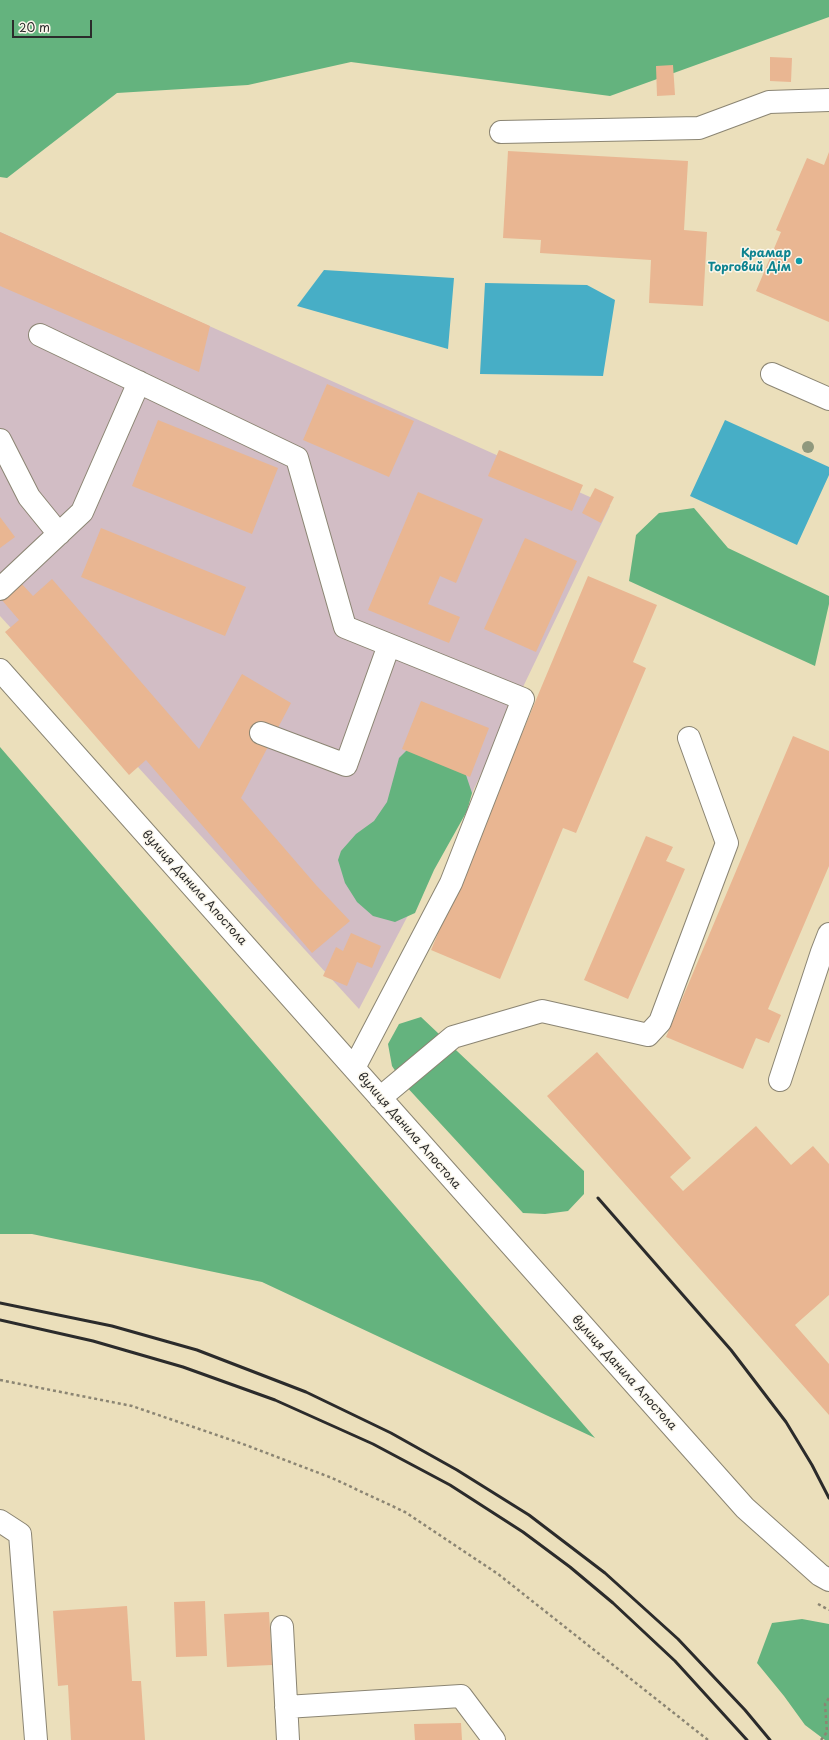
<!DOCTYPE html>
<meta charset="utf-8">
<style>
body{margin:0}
#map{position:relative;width:829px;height:1740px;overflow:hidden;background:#ebdfbb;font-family:"Playpen Sans",sans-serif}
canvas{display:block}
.scale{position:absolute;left:12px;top:20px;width:80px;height:18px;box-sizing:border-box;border:2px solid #2b2b2b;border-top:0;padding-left:5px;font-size:12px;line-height:14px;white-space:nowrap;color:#2b2b2b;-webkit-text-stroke:3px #fbf7ec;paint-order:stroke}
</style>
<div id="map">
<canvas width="829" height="1740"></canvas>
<div class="scale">20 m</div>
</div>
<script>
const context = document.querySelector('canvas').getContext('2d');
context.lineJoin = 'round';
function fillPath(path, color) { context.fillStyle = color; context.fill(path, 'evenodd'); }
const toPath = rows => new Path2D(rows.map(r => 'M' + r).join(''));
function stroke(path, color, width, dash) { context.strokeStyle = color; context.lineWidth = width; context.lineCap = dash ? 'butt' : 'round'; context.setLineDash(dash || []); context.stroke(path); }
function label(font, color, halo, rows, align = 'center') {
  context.font = font + ' "Playpen Sans",sans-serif'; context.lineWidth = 3; context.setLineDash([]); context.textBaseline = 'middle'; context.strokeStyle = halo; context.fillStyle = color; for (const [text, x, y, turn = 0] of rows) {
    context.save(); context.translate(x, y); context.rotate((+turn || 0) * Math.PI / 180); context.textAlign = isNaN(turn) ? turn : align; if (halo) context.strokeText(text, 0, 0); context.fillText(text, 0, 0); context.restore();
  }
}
fillPath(toPath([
 [0,232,610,506,472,793,359,1009,0,616]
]), '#d2bdc5');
fillPath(toPath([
 [0,0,829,0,829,17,610,96,351,62,248,85,117,93,7,178,0,177],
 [694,508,728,548,829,596,829,604,815,666,629,581,636,535,659,513],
 [415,742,465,772,472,793,467,811,434,870,415,913,395,922,373,916,357,902,345,883,338,860,341,851,356,834,374,821,387,802,399,758],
 [0,747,595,1438,262,1282,32,1234,0,1234],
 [421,1017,584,1171,584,1194,568,1211,545,1214,523,1213,404,1084,392,1066,388,1044,399,1024],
 [802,1619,829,1624,829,1740,825,1740,805,1725,784,1696,757,1663,772,1623]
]), '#64b37e');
fillPath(toPath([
 [324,270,454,278,448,349,297,306],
 [485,283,587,285,615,300,603,376,480,374],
 [725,420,829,467,829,475,797,545,690,496]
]), '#47aec6');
fillPath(toPath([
 [770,57,792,58,791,82,770,81],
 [673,65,675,95,657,96,656,66],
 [508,151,688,161,684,230,707,232,703,306,649,303,651,260,540,253,541,240,503,238],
 [829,152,829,322,756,291,781,232,776,230,807,158,824,165],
 [0,232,210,326,199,372,0,286],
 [327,384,414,421,389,477,303,440],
 [158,420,278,468,252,534,132,486],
 [499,450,583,485,572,511,488,476],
 [595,488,614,497,601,523,582,513],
 [418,492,483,519,456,583,440,576,428,604,460,617,449,643,368,610],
 [0,517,15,537,0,548],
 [101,528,246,587,225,636,81,577],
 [525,538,577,561,536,652,484,629],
 [588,576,657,605,633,662,646,668,576,833,563,828,500,979,431,950],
 [52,579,199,749,242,674,291,703,241,798,316,885,350,921,312,953,146,760,129,775,5,632,19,620,1,599,20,582,33,596],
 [421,701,489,728,470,777,402,749],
 [793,736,829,751,829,866,768,1009,781,1015,769,1043,756,1038,743,1069,666,1037],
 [646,836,673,847,666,861,685,869,628,999,584,980],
 [351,933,381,946,372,968,357,962,347,986,323,976,336,947,343,951],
 [597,1052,691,1158,670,1177,683,1191,756,1126,791,1165,813,1146,829,1164,829,1295,795,1325,829,1364,829,1415,547,1096],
 [205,1601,207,1656,176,1657,174,1602],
 [127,1606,132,1681,141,1681,145,1740,71,1740,68,1685,58,1686,53,1611],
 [269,1612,272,1665,227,1667,224,1614],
 [461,1723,462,1740,415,1740,414,1724]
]), '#e9b692');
const minor = toPath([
 [501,132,699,128,769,102,829,100],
 [40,335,297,458,345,627,523,699,451,883,354,1068],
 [772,374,829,399],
 [0,440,29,497,59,534],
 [0,589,82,512,139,382],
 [0,670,745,1508,820,1575,829,1580],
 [261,733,346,765,389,645],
 [829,934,822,952,829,955],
 [780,1080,822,952],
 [380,1098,453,1037,542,1011,648,1035,660,1022,727,843,689,738],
 [0,1521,20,1534,36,1740],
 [282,1627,288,1740],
 [286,1707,461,1696,494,1740]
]);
stroke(minor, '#8b8573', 24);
stroke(toPath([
 [0,1380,132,1406,243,1444,332,1478,405,1512,498,1574,708,1740],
 [818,1604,829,1610],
 [821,1740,827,1732,825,1704,829,1698]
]), '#8b8573', 2.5, [3, 3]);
stroke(minor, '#fff', 22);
stroke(toPath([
 [598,1198,731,1350,786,1422,812,1465,829,1498],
 [0,1303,112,1326,197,1350,306,1392,391,1433,457,1470,529,1515,605,1573,678,1639,745,1710,770,1740],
 [0,1320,93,1341,183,1367,275,1400,373,1444,450,1485,523,1532,570,1567,613,1603,675,1661,747,1740]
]), '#2b2b2b', 3);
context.fillStyle = '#8f987d';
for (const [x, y] of [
 [808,447]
]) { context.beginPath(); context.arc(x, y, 6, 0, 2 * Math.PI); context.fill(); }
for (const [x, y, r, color] of [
 [799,261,4,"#0f9aa8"]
]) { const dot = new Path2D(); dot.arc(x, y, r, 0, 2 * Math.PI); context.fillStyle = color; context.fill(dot); stroke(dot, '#fbf7ec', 1.5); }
label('bold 12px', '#0d838f', '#fbf7ec', [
 ["Крамар",791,254],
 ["Торговий Дім",791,268]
], 'right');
label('12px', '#2b2b2b', '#fbf7ec', [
 ["вулиця Данила Апостола",194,888,48],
 ["вулиця Данила Апостола",409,1131,49],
 ["вулиця Данила Апостола",624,1373,48]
]);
</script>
